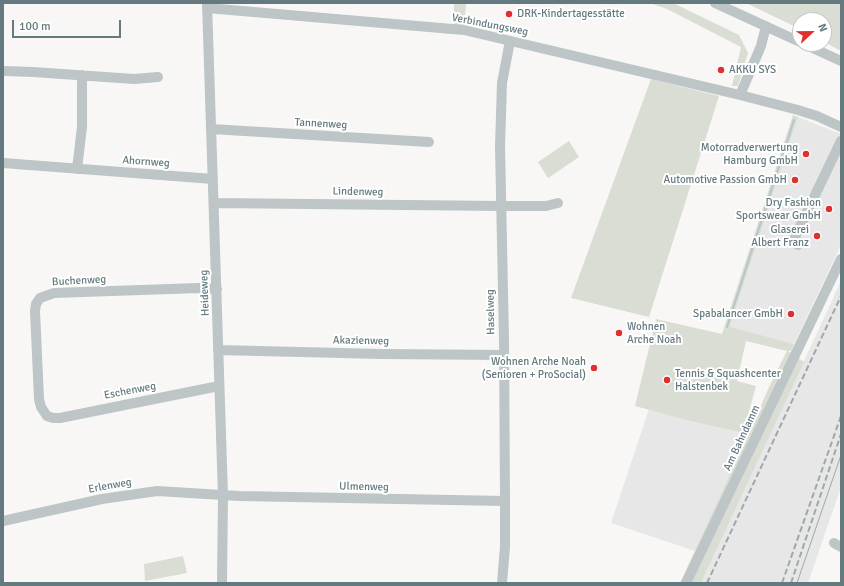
<!DOCTYPE html>
<meta charset="utf-8">
<style>
body{margin:0}
#map{position:relative;width:844px;height:586px;overflow:hidden;background:#f8f7f5;font-family:Signika,sans-serif}
canvas{display:block}
.frame{position:absolute;inset:0;border:4px solid #647a7f;pointer-events:none}
.north{position:absolute;left:792px;top:12px;width:40px;height:40px;box-sizing:border-box;background:#fff;border:1px solid #c1cacc;border-radius:50%;rotate:68deg;font-size:11px;font-weight:700;line-height:16px;text-align:center;color:#647a7f}
.north::after{content:'';display:block;margin:auto;width:14px;height:18px;background:#df2f2e;clip-path:polygon(50% 0,100% 100%,50% 72%,0 100%)}
.scale{position:absolute;left:12px;top:20px;width:109px;height:18px;box-sizing:border-box;border:2px solid #647a7f;border-top:0;padding-left:5px;font-size:12px;line-height:14px;white-space:nowrap;color:#647a7f;-webkit-text-stroke:3px #fff;paint-order:stroke}
</style>
<div id="map">
<canvas width="844" height="586"></canvas>
<div class="frame"></div>
<div class="north">N</div>
<div class="scale">100 m</div>
</div>
<script>
const context = document.querySelector('canvas').getContext('2d');
context.lineJoin = 'round';
function fillPath(path, color) { context.fillStyle = color; context.fill(path, 'evenodd'); }
const toPath = rows => new Path2D(rows.map(r => 'M' + r).join(''));
function stroke(path, color, width, dash) { context.strokeStyle = color; context.lineWidth = width; context.lineCap = dash ? 'butt' : 'round'; context.setLineDash(dash || []); context.stroke(path); }
function label(font, color, halo, rows, align = 'center') {
  context.font = font + ' Signika,sans-serif'; context.lineWidth = 4; context.setLineDash([]); context.textBaseline = 'middle'; context.strokeStyle = halo; context.fillStyle = color; for (const [text, x, y, turn = 0] of rows) {
    context.save(); context.translate(x, y); context.rotate((+turn || 0) * Math.PI / 180); context.textAlign = isNaN(turn) ? turn : align; if (halo) context.strokeText(text, 0, 0); context.fillText(text, 0, 0); context.restore();
  }
}
fillPath(toPath([
 [798,117,841,134,841,245,794,344,730,328],
 [841,281,841,487,808,583,701,583],
 [649,409,749,435,695,551,611,523]
]), '#e6e7e6');
fillPath(toPath([
 [454,3,466,3,464,28,454,27],
 [650,3,673,3,739,35,748,53,738,86,732,86,741,47,667,9],
 [746,3,841,3,841,51,824,42,824,20,800,20,800,29],
 [651,79,719,96,649,317,571,298],
 [793,115,798,117,730,327,794,344,791,351,788,351,804,362,701,583,680,583,752,427,768,389,787,351,746,341,737,381,756,386,743,433,683,419,635,406,656,319,722,334],
 [569,141,579,157,548,178,538,162],
 [183,556,187,573,145,581,144,564]
]), '#d9ddd4');
stroke(toPath([
 [727,327,794,120]
]), '#b5c6c6', 2);
stroke(toPath([
 [207,3,223,496,222,583],
 [715,3,800,42],
 [207,8,464,30,740,95],
 [766,26,761,46,740,95,798,110,817,116,841,127],
 [804,44,841,61],
 [3,71,33,72,134,79,158,77],
 [211,129,429,142],
 [3,163,213,179],
 [77,169,82,127,82,75],
 [214,203,501,206,546,206,558,203],
 [798,245,795,237,841,141],
 [217,289,199,288,54,293,40,298,36,304,35,311,39,399,41,407,47,416,53,418,60,418,219,386],
 [218,350,382,354,504,355],
 [3,521,102,499,157,491,239,496,505,501],
 [834,543,841,547],
 [502,583,505,547,505,501,504,339,500,146,502,83,510,41],
 [686,583,841,259]
]), '#bec5c7', 10);
stroke(toPath([
 [797,583,841,455]
]), '#9ea8ab', 1);
stroke(toPath([
 [707,583,841,296],
 [782,583,841,416],
 [791,583,841,434]
]), '#9ea8ab', 2, [6, 3]);
for (const [x, y, r, color] of [
 [509,14,4,"#df2f2e"],
 [721,70,4,"#df2f2e"],
 [806,154,4,"#df2f2e"],
 [795,180,4,"#df2f2e"],
 [829,209,4,"#df2f2e"],
 [817,236,4,"#df2f2e"],
 [791,314,4,"#df2f2e"],
 [619,333,4,"#df2f2e"],
 [594,368,4,"#df2f2e"],
 [667,380,4,"#df2f2e"]
]) { const dot = new Path2D(); dot.arc(x, y, r, 0, 2 * Math.PI); context.fillStyle = color; context.fill(dot); stroke(dot, '#fff', 1.5); }
label('11px', '#647a7f', '#fff', [
 ["DRK-Kindertagesstätte",517,14,"left"],
 ["AKKU SYS",729,70,"left"],
 ["Motorradverwertung",798,148],
 ["Hamburg GmbH",798,161],
 ["Automotive Passion GmbH",787,180],
 ["Dry Fashion",821,203],
 ["Sportswear GmbH",821,216],
 ["Glaserei",809,230],
 ["Albert Franz",809,243],
 ["Spabalancer GmbH",783,314],
 ["Wohnen",627,327,"left"],
 ["Arche Noah",627,340,"left"],
 ["Wohnen Arche Noah",586,362],
 ["(Senioren + ProSocial)",586,375],
 ["Tennis & Squashcenter",675,374,"left"],
 ["Halstenbek",675,387,"left"]
], 'right');
label('11px', '#647a7f', '#fff', [
 ["Verbindungsweg",490,25,11],
 ["Tannenweg",321,124,3],
 ["Ahornweg",146,162,4],
 ["Lindenweg",358,192,1],
 ["Buchenweg",79,281,-3],
 ["Heideweg",205,293,-92],
 ["Haselweg",491,312,-91],
 ["Akazienweg",361,341,1],
 ["Eschenweg",130,391,-11],
 ["Am Bahndamm",742,438,-65],
 ["Erlenweg",110,486,-10],
 ["Ulmenweg",364,487,1]
]);
</script>
